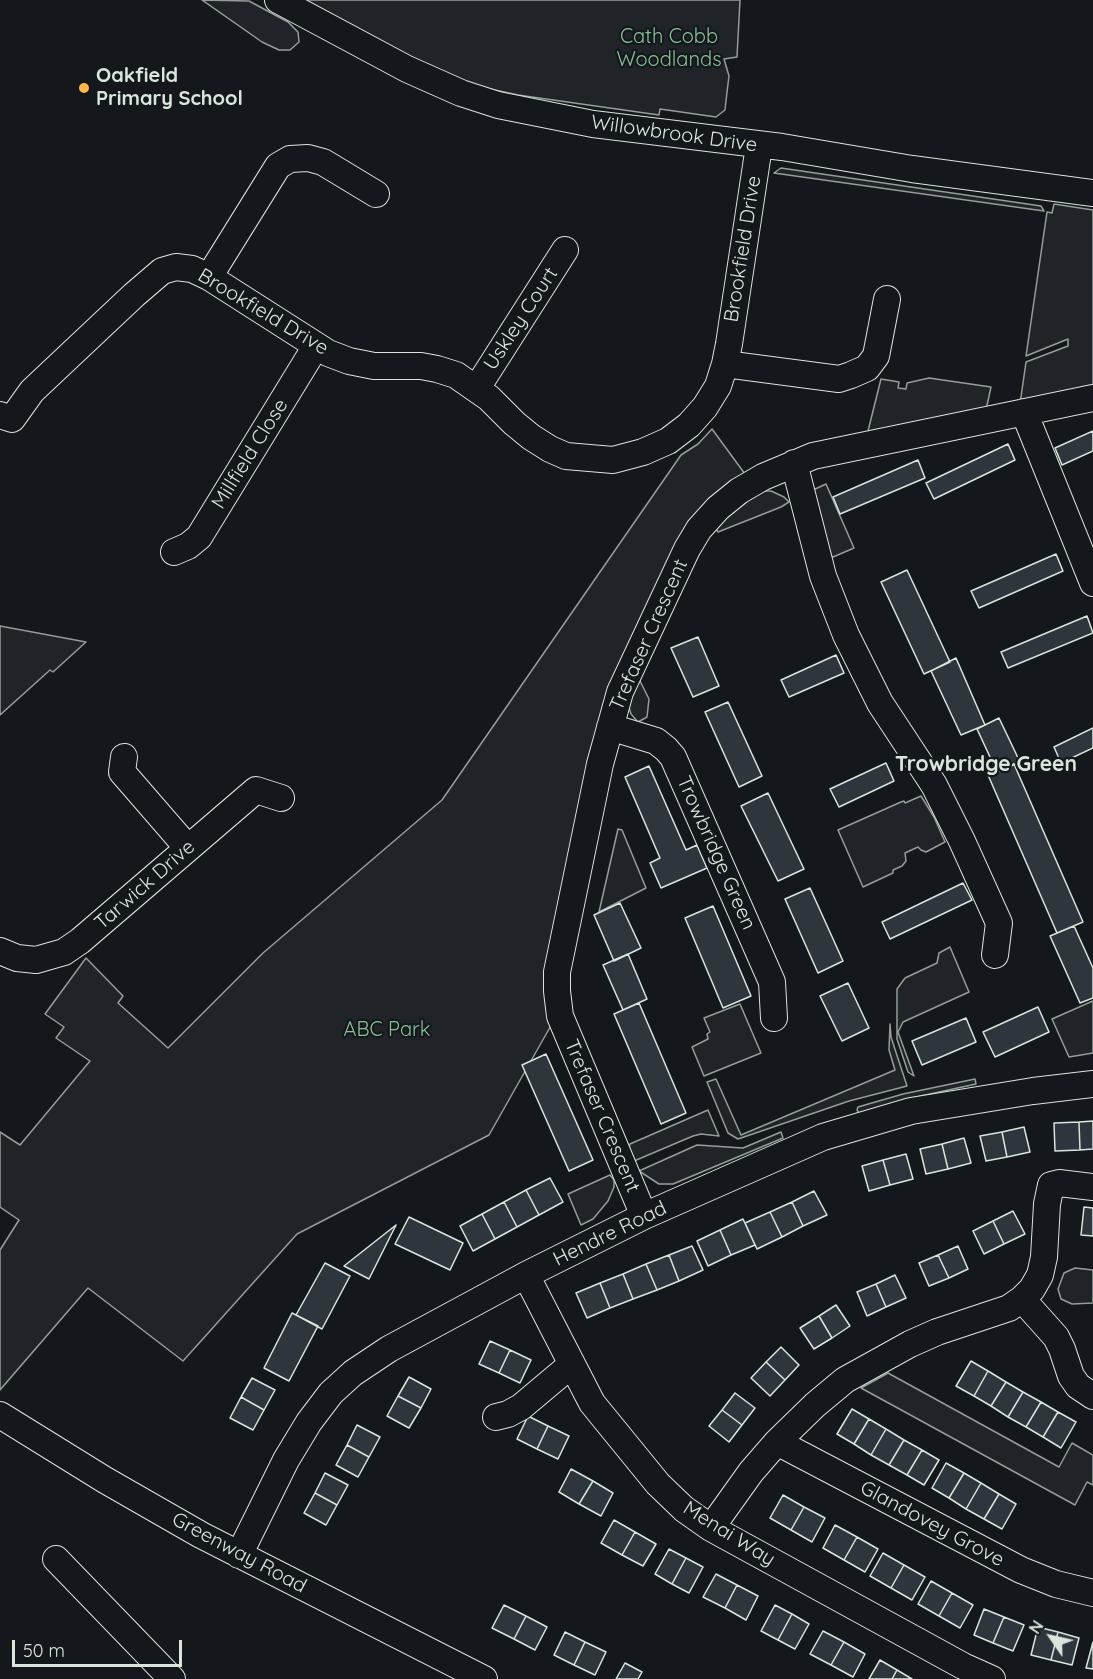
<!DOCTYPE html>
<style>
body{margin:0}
#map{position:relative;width:1093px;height:1679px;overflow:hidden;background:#14181c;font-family:Quicksand,sans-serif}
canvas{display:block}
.north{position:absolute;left:1021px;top:1607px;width:60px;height:60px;-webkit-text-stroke:4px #14181c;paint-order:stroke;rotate:304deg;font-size:16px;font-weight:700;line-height:24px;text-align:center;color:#d8e6dc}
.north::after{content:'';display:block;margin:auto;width:21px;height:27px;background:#d8e6dc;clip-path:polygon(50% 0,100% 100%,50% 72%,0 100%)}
.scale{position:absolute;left:12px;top:1640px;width:170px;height:27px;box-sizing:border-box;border:3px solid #d8e6dc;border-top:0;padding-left:8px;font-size:18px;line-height:21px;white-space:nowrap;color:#d8e6dc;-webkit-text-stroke:4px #14181c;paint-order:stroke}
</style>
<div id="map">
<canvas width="1093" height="1679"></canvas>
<div class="north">N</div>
<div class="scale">50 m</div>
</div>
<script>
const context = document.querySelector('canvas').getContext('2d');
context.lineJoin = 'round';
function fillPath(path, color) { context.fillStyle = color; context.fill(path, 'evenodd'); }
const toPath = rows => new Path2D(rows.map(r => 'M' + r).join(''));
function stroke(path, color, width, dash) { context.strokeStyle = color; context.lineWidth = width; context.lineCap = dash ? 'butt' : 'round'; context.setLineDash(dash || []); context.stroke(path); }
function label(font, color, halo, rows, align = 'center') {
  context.font = font + ' Quicksand,sans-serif'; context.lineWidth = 4.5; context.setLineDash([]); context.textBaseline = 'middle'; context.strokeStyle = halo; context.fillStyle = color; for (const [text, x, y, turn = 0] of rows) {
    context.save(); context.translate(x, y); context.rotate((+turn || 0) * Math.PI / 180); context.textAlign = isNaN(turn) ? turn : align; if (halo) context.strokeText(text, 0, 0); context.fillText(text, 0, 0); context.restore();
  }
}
const green = toPath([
 [202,0,249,1,288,22,298,32,299,42,290,50,279,50,262,42,202,0],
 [302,0,740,0,737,57,724,59,729,76,727,92,725,110,716,117,660,109,659,115,518,95,481,87,447,76,302,0],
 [781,168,1041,206,1044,211,774,173,781,168],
 [1054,204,1093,210,1093,388,1020,404,1026,362,1068,346,1068,339,1026,356,1047,212,1052,213,1054,204],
 [929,378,991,387,986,410,867,435,881,379,899,382,898,388,906,389,907,383,929,378],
 [712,429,745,474,611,689,553,1022,489,1135,297,1234,183,1361,88,1288,0,1390,0,1250,19,1220,0,1207,0,1132,20,1145,90,1061,56,1038,64,1027,45,1014,86,958,123,996,118,1003,168,1048,263,953,442,800,681,455,698,444,712,429],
 [826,484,854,548,833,557,827,554,813,490,826,484],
 [761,491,771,491,784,497,789,502,781,507,718,532,714,526,724,514,761,491],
 [0,626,86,642,53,672,50,670,0,715,0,626],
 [637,675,649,699,647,717,638,722,631,714,628,704,637,675],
 [921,796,934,817,945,842,926,852,921,850,918,847,905,853,906,861,902,866,893,870,893,873,863,887,838,830,901,802,904,801,905,803,921,796],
 [618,829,622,830,646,888,599,912,618,829],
 [950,947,969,992,903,1022,898,1032,914,1076,908,1072,897,1039,897,989,905,978,937,963,939,953,950,947],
 [1093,1001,1093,1053,1069,1057,1052,1019,1093,1001],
 [740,1004,761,1053,704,1076,692,1047,708,1039,707,1034,710,1032,704,1018,740,1004],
 [890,1024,891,1037,907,1086,849,1101,738,1139,728,1133,707,1082,716,1079,741,1135,895,1070,889,1050,890,1024],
 [975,1079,976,1084,907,1099,859,1113,857,1110,858,1107,903,1094,975,1079],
 [708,1110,719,1136,701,1134,693,1136,634,1161,629,1148,630,1144,708,1110],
 [781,1132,783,1138,673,1184,659,1184,639,1171,697,1145,743,1148,781,1132],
 [610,1175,614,1180,614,1187,608,1201,593,1219,581,1225,568,1194,610,1175],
 [1075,1268,1093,1270,1093,1303,1072,1304,1061,1299,1058,1289,1064,1273,1075,1268],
 [888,1373,1059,1467,1072,1443,1093,1455,1093,1485,1087,1482,1075,1505,861,1388,888,1373]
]);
fillPath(green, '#202428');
stroke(green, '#939e99', 1.5);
const building = toPath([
 [1093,431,1093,451,1062,465,1055,448,1093,431],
 [1008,444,1015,460,934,499,926,483,1008,444],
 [918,460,925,478,840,514,833,497,918,460],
 [1056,554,1063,571,979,608,971,591,1056,554],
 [907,570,950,662,924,674,881,582,907,570],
 [1087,616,1093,633,1008,668,1001,652,1087,616],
 [698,637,719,686,693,697,671,648,698,637],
 [836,655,844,673,789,697,781,680,836,655],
 [956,658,985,725,961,735,931,671,956,658],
 [728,702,762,776,739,787,705,712,728,702],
 [999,718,1020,762,997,772,977,729,999,718],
 [1093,728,1093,748,1061,763,1054,747,1093,728],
 [886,763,894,781,839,807,830,789,886,763],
 [1014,764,1083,922,1057,933,988,775,1014,764],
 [649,766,686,850,697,845,707,868,661,888,650,863,660,858,625,777,649,766],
 [768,793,804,869,778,881,741,806,768,793],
 [963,883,972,900,890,939,882,922,963,883],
 [810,888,843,961,818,973,785,899,810,888],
 [620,903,641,948,614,961,594,915,620,903],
 [713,906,751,996,723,1008,685,918,713,906],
 [1074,926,1093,968,1093,998,1080,1003,1050,936,1074,926],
 [628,954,647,999,623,1010,603,965,628,954],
 [848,983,869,1028,842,1041,820,996,848,983],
 [639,1003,686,1113,661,1124,614,1014,639,1003],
 [1038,1007,1049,1032,995,1057,983,1032,1038,1007],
 [966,1018,976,1042,922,1065,912,1041,966,1018],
 [546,1054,593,1160,569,1171,522,1065,546,1054],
 [1093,1121,1093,1149,1080,1150,1079,1122,1093,1121],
 [1079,1122,1080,1150,1055,1151,1054,1123,1079,1122],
 [1024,1127,1030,1152,1007,1157,1002,1132,1024,1127],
 [1002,1132,1007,1157,986,1161,980,1136,1002,1132],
 [964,1138,971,1163,948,1169,942,1144,964,1138],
 [942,1144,948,1169,926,1174,920,1149,942,1144],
 [906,1154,913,1179,890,1185,883,1160,906,1154],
 [883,1160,890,1185,869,1191,862,1166,883,1160],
 [550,1178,563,1202,539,1215,526,1190,550,1178],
 [526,1190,539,1215,517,1227,504,1202,526,1190],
 [814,1191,827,1215,803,1226,792,1202,814,1191],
 [504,1202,517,1227,495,1239,482,1214,504,1202],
 [792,1202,803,1226,782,1237,770,1212,792,1202],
 [1084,1207,1093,1208,1093,1236,1081,1235,1084,1207],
 [1013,1211,1025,1234,1004,1244,993,1221,1013,1211],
 [770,1212,782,1237,757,1249,745,1223,770,1212],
 [482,1214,495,1239,473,1251,460,1226,482,1214],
 [409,1217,463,1243,450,1270,395,1244,409,1217],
 [743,1219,755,1245,731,1255,720,1230,743,1219],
 [993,1221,1004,1244,984,1254,973,1231,993,1221],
 [396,1225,369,1279,344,1266,396,1225],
 [720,1230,731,1255,708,1266,697,1241,720,1230],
 [692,1246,703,1270,679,1281,669,1255,692,1246],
 [958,1246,968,1269,949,1278,938,1255,958,1246],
 [669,1255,679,1281,657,1290,646,1264,669,1255],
 [938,1255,949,1278,929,1286,919,1263,938,1255],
 [325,1263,350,1276,322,1329,296,1315,325,1263],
 [646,1264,657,1290,633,1299,623,1274,646,1264],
 [623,1274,633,1299,610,1308,600,1283,623,1274],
 [895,1275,906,1298,886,1307,876,1284,895,1275],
 [600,1283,610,1308,587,1318,576,1293,600,1283],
 [876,1284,886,1307,867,1316,857,1292,876,1284],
 [836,1305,850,1326,832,1338,819,1316,836,1305],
 [292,1313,318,1326,289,1381,264,1368,292,1313],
 [819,1316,832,1338,814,1349,800,1328,819,1316],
 [490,1341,510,1350,499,1373,479,1364,490,1341],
 [781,1347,799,1365,785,1380,766,1362,781,1347],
 [510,1350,531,1360,520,1383,499,1373,510,1350],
 [971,1361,988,1371,974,1396,956,1386,971,1361],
 [766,1362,785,1380,770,1396,751,1378,766,1362],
 [988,1371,1006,1382,991,1406,974,1396,988,1371],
 [409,1377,431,1389,421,1408,398,1396,409,1377],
 [252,1378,275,1390,264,1410,241,1397,252,1378],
 [1006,1382,1023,1392,1008,1417,991,1406,1006,1382],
 [1023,1392,1041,1402,1026,1427,1008,1417,1023,1392],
 [735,1393,755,1408,742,1425,722,1410,735,1393],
 [398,1396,421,1408,409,1428,387,1416,398,1396],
 [241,1397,264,1410,253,1430,230,1418,241,1397],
 [1041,1402,1058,1412,1043,1437,1026,1427,1041,1402],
 [852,1409,869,1419,854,1444,837,1434,852,1409],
 [722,1410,742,1425,729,1442,709,1426,722,1410],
 [1058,1412,1076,1422,1061,1448,1043,1437,1058,1412],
 [528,1416,548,1426,537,1449,517,1439,528,1416],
 [869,1419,886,1429,871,1455,854,1444,869,1419],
 [357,1425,380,1437,369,1457,347,1445,357,1425],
 [548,1426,569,1436,558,1459,537,1449,548,1426],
 [886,1429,904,1440,889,1465,871,1455,886,1429],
 [904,1440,922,1450,907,1475,889,1465,904,1440],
 [347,1445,369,1457,358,1477,336,1465,347,1445],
 [922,1450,939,1460,924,1485,907,1475,922,1450],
 [946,1463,964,1473,949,1498,932,1488,946,1463],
 [571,1469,593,1481,579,1504,559,1492,571,1469],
 [325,1473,348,1485,337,1505,315,1493,325,1473],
 [964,1473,981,1483,966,1509,949,1498,964,1473],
 [593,1481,613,1493,601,1516,579,1504,593,1481],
 [981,1483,999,1494,984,1519,966,1509,981,1483],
 [315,1493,337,1505,326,1525,304,1513,315,1493],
 [999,1494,1016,1504,1002,1529,984,1519,999,1494],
 [783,1495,804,1507,791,1530,770,1518,783,1495],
 [804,1507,825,1518,812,1542,791,1530,804,1507],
 [614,1520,635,1532,622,1555,601,1543,614,1520],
 [835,1525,857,1537,844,1560,823,1548,835,1525],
 [635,1532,656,1544,643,1566,622,1555,635,1532],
 [857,1537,878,1549,865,1572,844,1560,857,1537],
 [669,1549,686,1558,672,1584,655,1574,669,1549],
 [883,1553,904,1565,891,1588,870,1576,883,1553],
 [686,1558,703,1567,689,1593,672,1584,686,1558],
 [904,1565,925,1577,912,1600,891,1588,904,1565],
 [716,1574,737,1585,725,1608,703,1597,716,1574],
 [931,1581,952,1593,939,1616,918,1604,931,1581],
 [737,1585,758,1596,746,1620,725,1608,737,1585],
 [952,1593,973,1605,960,1628,939,1616,952,1593],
 [504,1605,526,1616,514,1639,492,1628,504,1605],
 [775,1605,792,1614,778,1640,761,1631,775,1605],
 [984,1609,1004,1617,993,1643,974,1635,984,1609],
 [792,1614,809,1624,795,1649,778,1640,792,1614],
 [526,1616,547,1627,535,1650,514,1639,526,1616],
 [1004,1617,1024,1625,1013,1651,993,1643,1004,1617],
 [1038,1627,1058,1632,1051,1660,1031,1655,1038,1627],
 [823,1631,844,1642,831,1665,810,1654,823,1631],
 [565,1632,585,1642,574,1665,554,1655,565,1632],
 [1058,1632,1079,1638,1072,1665,1051,1660,1058,1632],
 [585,1642,606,1652,595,1675,574,1665,585,1642],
 [844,1642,865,1654,853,1677,831,1665,844,1642],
 [1093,1642,1093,1669,1086,1668,1093,1642],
 [880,1660,897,1670,892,1679,869,1679,880,1660],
 [625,1663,642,1672,638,1679,616,1679,625,1663],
 [897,1670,912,1679,892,1679,897,1670]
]);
fillPath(building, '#2c363c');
stroke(building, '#d8e6dc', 1.5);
const minor = toPath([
 [278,0,407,69,461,93,498,105,593,124,782,147,912,169,1093,193],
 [209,277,278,166,290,159,308,158,323,162,376,194],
 [725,364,839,379,851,375,867,368,876,356,887,299],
 [477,388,565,250],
 [1024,412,1093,583],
 [0,415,12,419,32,391,134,295,162,271,176,267,192,269,209,277,328,353,349,361,374,366,421,366,437,369,456,375,489,398,514,423,531,437,550,449,566,456,613,460,643,452,668,441,689,425,705,407,718,386,725,364,729,344,759,146],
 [794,463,823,576,846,635,880,703,934,785,962,841,999,923,995,955],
 [174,552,188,546,199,537,316,346],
 [610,727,656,741,666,749,673,757,772,982,774,1018],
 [124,757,122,772,187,847],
 [0,951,17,958,36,960,64,952,80,941,256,790,281,798],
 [644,1216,560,1016,557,991,557,972,600,764,620,692,687,549,699,529,718,508,739,491,763,477,813,456,1093,398],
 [526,1275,592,1403,658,1484,684,1509,711,1528,963,1666,992,1679],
 [1022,1299,1056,1337,1062,1349,1071,1376,1078,1386,1093,1396],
 [0,1415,105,1480,201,1535,484,1679],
 [496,1417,508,1414,521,1407,571,1365],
 [777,1442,1021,1570,1056,1584,1093,1593],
 [711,1528,751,1472,777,1442,815,1405,845,1380,910,1344,937,1332,1009,1308,1022,1299,1032,1289,1040,1275,1044,1257,1047,1204,1051,1185,1059,1183,1093,1187],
 [239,1555,286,1460,309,1422,331,1393,353,1373,389,1349,526,1275,644,1216,823,1137,911,1111,1033,1091,1093,1084],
 [56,1559,172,1679]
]);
stroke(minor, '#d8e6dc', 28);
stroke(minor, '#14181c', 26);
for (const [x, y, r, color] of [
 [84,88,6,"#ffb74d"]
]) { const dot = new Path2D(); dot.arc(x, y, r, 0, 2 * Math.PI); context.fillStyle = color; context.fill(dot); stroke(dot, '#14181c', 2); }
label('20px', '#8ac095', '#14181c', [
 ["Cath Cobb",669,37],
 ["Woodlands",669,60],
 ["ABC Park",387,1030]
]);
label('bold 20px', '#d8e6dc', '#14181c', [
 ["Oakfield",96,76],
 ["Primary School",96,99]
], 'left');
label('20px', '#d8e6dc', '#14181c', [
 ["Willowbrook Drive",674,134,8],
 ["Brookfield Drive",743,249,-81],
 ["Brookfield Drive",263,312,31],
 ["Uskley Court",521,319,-57],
 ["Millfield Close",250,454,-58],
 ["Trefaser Crescent",649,635,-66],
 ["Trowbridge Green",716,853,66],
 ["Tarwick Drive",145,885,-41],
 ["Trefaser Crescent",602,1116,67],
 ["Hendre Road",610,1234,-26],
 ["Glandovey Grove",932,1524,28],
 ["Menai Way",729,1534,32],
 ["Greenway Road",239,1553,28]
]);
label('bold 21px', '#d8e6dc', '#14181c', [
 ["Trowbridge Green",986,765]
]);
</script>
